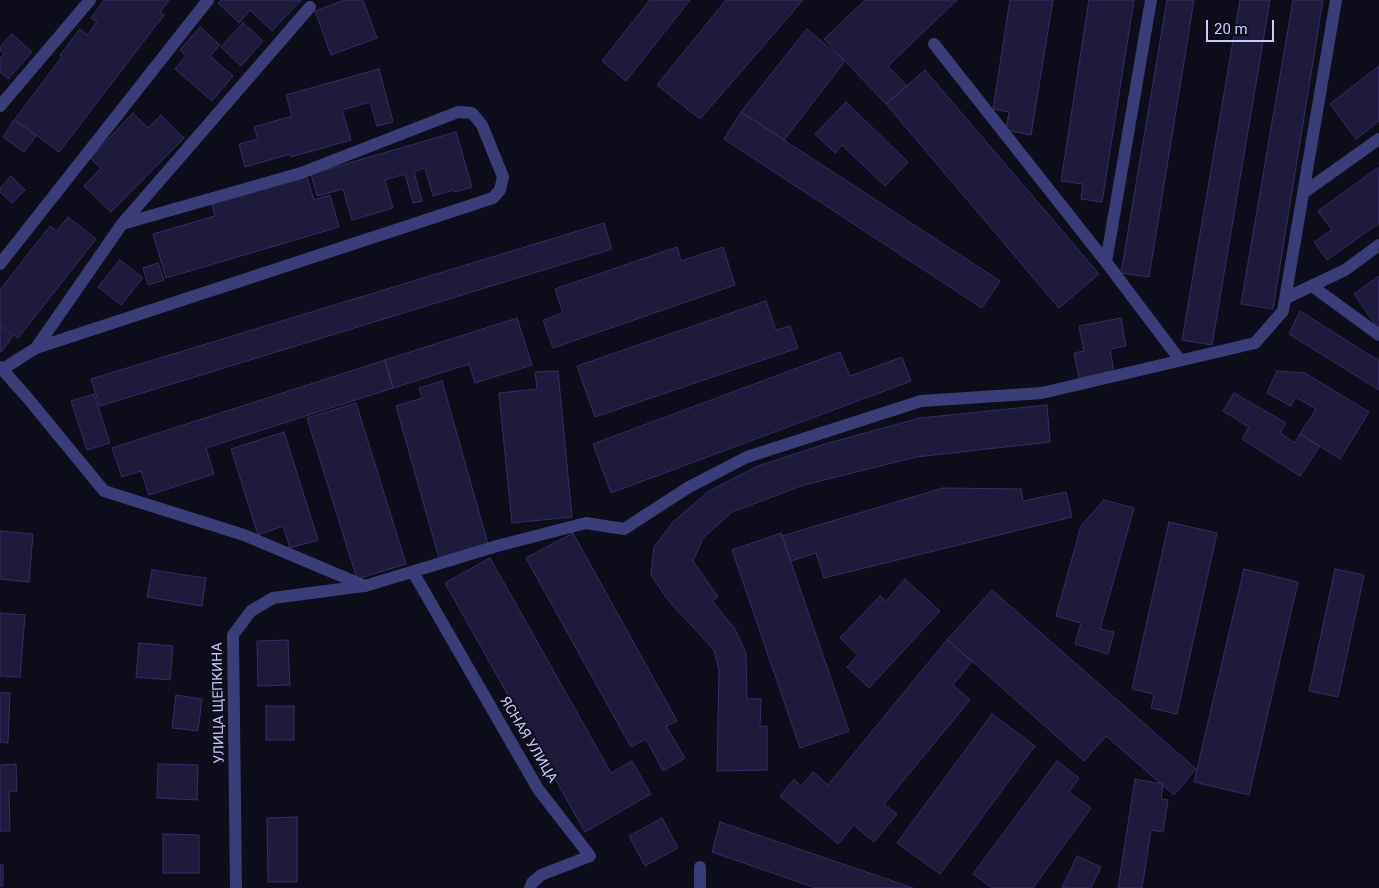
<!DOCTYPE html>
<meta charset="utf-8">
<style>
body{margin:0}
#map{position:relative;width:1379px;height:888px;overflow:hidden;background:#0e0d1c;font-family:Roboto,sans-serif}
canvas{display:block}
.scale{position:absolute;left:1206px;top:20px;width:68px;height:22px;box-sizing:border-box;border:2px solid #cdcbfc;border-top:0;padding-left:6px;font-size:15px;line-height:18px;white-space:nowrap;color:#cdcbfc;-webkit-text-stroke:4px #0e0d1c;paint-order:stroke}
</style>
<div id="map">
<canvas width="1379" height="888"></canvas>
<div class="scale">20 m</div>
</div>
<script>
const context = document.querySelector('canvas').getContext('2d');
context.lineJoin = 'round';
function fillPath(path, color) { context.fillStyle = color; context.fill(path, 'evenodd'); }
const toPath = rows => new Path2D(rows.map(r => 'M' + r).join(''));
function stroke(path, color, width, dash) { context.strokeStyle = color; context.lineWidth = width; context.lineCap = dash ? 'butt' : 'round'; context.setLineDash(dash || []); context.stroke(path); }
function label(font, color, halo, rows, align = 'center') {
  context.font = font + ' Roboto,sans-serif'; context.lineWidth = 4; context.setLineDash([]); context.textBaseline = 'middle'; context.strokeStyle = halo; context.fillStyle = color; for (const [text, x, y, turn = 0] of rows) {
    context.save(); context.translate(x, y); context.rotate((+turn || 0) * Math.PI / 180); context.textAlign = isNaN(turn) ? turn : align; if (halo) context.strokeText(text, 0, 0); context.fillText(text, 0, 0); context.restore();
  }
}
const building = toPath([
 [104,0,169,0,160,12,164,15,59,152,15,119,62,57,60,55,80,29,87,35,97,22,91,18,104,0],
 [221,0,301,0,272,31,250,10,239,23,218,3,221,0],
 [345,0,363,0,377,38,331,55,315,11,345,0],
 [650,0,690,0,626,81,602,61,650,0],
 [726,0,803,0,700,119,657,85,726,0],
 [865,0,957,0,888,66,907,86,886,104,824,39,865,0],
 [1010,0,1053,0,1031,135,1006,130,1009,112,993,109,1010,0],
 [1089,0,1134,0,1102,202,1081,199,1083,184,1061,181,1089,0],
 [1167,0,1194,0,1149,277,1121,273,1167,0],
 [1240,0,1270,0,1212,345,1182,340,1240,0],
 [1293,0,1323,0,1273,309,1241,304,1293,0],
 [243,23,263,41,241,66,221,47,243,23],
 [200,27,220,45,210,56,233,76,212,101,175,69,186,56,180,50,200,27],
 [807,29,845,61,784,140,741,112,807,29],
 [12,34,32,52,8,79,0,72,0,59,4,54,0,50,0,47,12,34],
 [1379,66,1379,121,1356,139,1330,104,1379,66],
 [379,69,393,122,377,126,370,102,342,110,351,140,291,157,290,154,245,167,239,144,258,139,254,127,292,116,286,95,379,69],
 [925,70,1099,274,1059,308,886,104,925,70],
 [846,102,908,162,885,186,842,145,835,153,815,134,846,102],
 [741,112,1000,281,982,308,724,139,741,112],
 [133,113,148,128,161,115,184,138,111,212,84,186,101,168,90,158,133,113],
 [14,120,36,136,24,152,3,137,14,120],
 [456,132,472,187,455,192,454,190,433,196,425,168,414,172,422,201,413,203,405,174,385,180,393,208,352,220,343,189,317,196,311,174,456,132],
 [1379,167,1379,223,1327,260,1314,242,1332,230,1318,211,1379,167],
 [306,175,314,200,330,195,339,227,166,278,153,234,215,216,211,202,306,175],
 [11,176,25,190,12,203,0,192,0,188,11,176],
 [68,217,96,239,18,338,0,324,0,290,50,226,57,231,68,217],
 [604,223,612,249,100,406,91,379,604,223],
 [677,247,681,261,723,247,735,285,553,348,543,320,563,313,555,289,677,247],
 [120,260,143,278,121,305,98,287,120,260],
 [158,263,164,280,148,285,143,268,158,263],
 [1379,276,1379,330,1354,294,1379,276],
 [766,301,776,330,790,326,798,348,595,417,577,366,766,301],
 [1300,311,1379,361,1379,390,1289,334,1300,311],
 [517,318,532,365,475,383,469,364,393,388,385,360,517,318],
 [1121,318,1126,346,1110,349,1114,371,1079,378,1074,353,1084,351,1079,326,1121,318],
 [0,326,13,336,1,352,0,352,0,326],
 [840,352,850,376,902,357,911,381,611,493,593,444,840,352],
 [385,360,393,388,206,448,214,474,149,495,141,471,122,477,112,448,385,360],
 [558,371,572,517,512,523,499,393,537,389,535,372,558,371],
 [1277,371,1305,373,1369,412,1340,459,1300,434,1316,409,1295,397,1291,406,1267,393,1277,371],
 [442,381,488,544,439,558,396,406,422,398,419,388,442,381],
 [1234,393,1286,423,1280,433,1295,443,1300,434,1320,446,1300,476,1242,439,1249,427,1223,411,1234,393],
 [94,394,110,443,87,450,71,401,94,394],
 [356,403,406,564,357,579,307,418,356,403],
 [1047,405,1050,442,916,457,804,485,732,512,703,538,693,561,718,597,712,601,735,629,746,653,747,699,761,699,760,727,767,726,767,770,717,771,719,670,714,650,668,600,651,575,654,547,674,521,709,491,758,466,825,444,920,418,1047,405],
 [284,432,318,540,290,548,283,526,258,535,231,449,284,432],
 [943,488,1021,489,1023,501,1066,492,1072,517,824,578,816,553,791,561,782,536,943,488],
 [1104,500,1134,508,1100,629,1114,632,1108,654,1075,644,1081,623,1056,616,1081,526,1104,500],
 [1169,522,1217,533,1177,714,1151,708,1154,694,1132,689,1169,522],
 [0,531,33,534,29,582,0,579,0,531],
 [573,533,677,721,666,726,685,758,663,771,646,739,631,747,526,558,573,533],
 [781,533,849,731,800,748,732,550,781,533],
 [490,558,611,773,632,761,651,794,585,832,445,583,490,558],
 [1244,569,1298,582,1249,795,1194,782,1244,569],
 [1335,569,1364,575,1338,697,1309,691,1335,569],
 [152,570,206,578,202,606,147,597,152,570],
 [905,579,940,611,869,688,847,667,858,655,840,638,880,596,886,601,905,579],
 [992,590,1196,769,1174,795,1106,736,1084,761,972,661,947,640,992,590],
 [0,613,25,615,20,677,0,676,0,613],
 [288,640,290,685,258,686,257,641,288,640],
 [947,640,972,661,953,685,970,700,884,804,897,814,874,842,854,825,838,844,780,796,794,779,801,786,813,772,828,785,947,640],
 [139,643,173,646,170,680,136,677,139,643],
 [0,693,10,693,8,743,0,742,0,693],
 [176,695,202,699,198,731,172,728,176,695],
 [266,706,294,706,294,740,266,740,266,706],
 [992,714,1035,746,940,874,897,843,992,714],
 [1057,761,1079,778,1069,792,1091,808,1033,888,992,888,973,874,1057,761],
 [16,764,17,791,9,791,10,831,0,831,0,765,16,764],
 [158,764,198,765,197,800,157,798,158,764],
 [1135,779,1163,784,1161,799,1168,800,1163,832,1151,830,1142,888,1118,888,1135,779],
 [297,817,297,882,268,882,267,818,297,817],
 [662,818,678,848,645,866,629,836,662,818],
 [720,822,913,888,816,888,712,852,720,822],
 [163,834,199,835,199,873,163,873,163,834],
 [1077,856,1101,867,1091,888,1062,888,1077,856],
 [0,865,3,865,3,886,0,886,0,865]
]);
fillPath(building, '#1e1a3c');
stroke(building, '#342e66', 1);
stroke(toPath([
 [934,44,1106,262,1180,360],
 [0,106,90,0],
 [1303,193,1379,139],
 [1106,262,1151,0],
 [0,264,208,0],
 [1312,286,1379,335],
 [1286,298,1345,270,1379,245],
 [36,348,493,198,500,190,503,177,482,125,472,113,458,112,301,173,122,224],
 [0,367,26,396,104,491,244,535,365,586,497,546,586,523,624,529,689,487,747,457,921,401,1042,393,1255,343,1283,311,1336,0],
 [3,369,36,348,122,224,310,7],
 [413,572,538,789,590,856,541,875,532,883,530,888],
 [236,888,233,635,251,611,273,598,364,586],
 [700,888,700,867]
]), '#3b3d78', 12);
label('14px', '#cdcbfc', '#0e0d1c', [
 ["УЛИЦА ЩЕПКИНА",219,703,-91],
 ["ЯСНАЯ УЛИЦА",528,740,59]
]);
</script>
